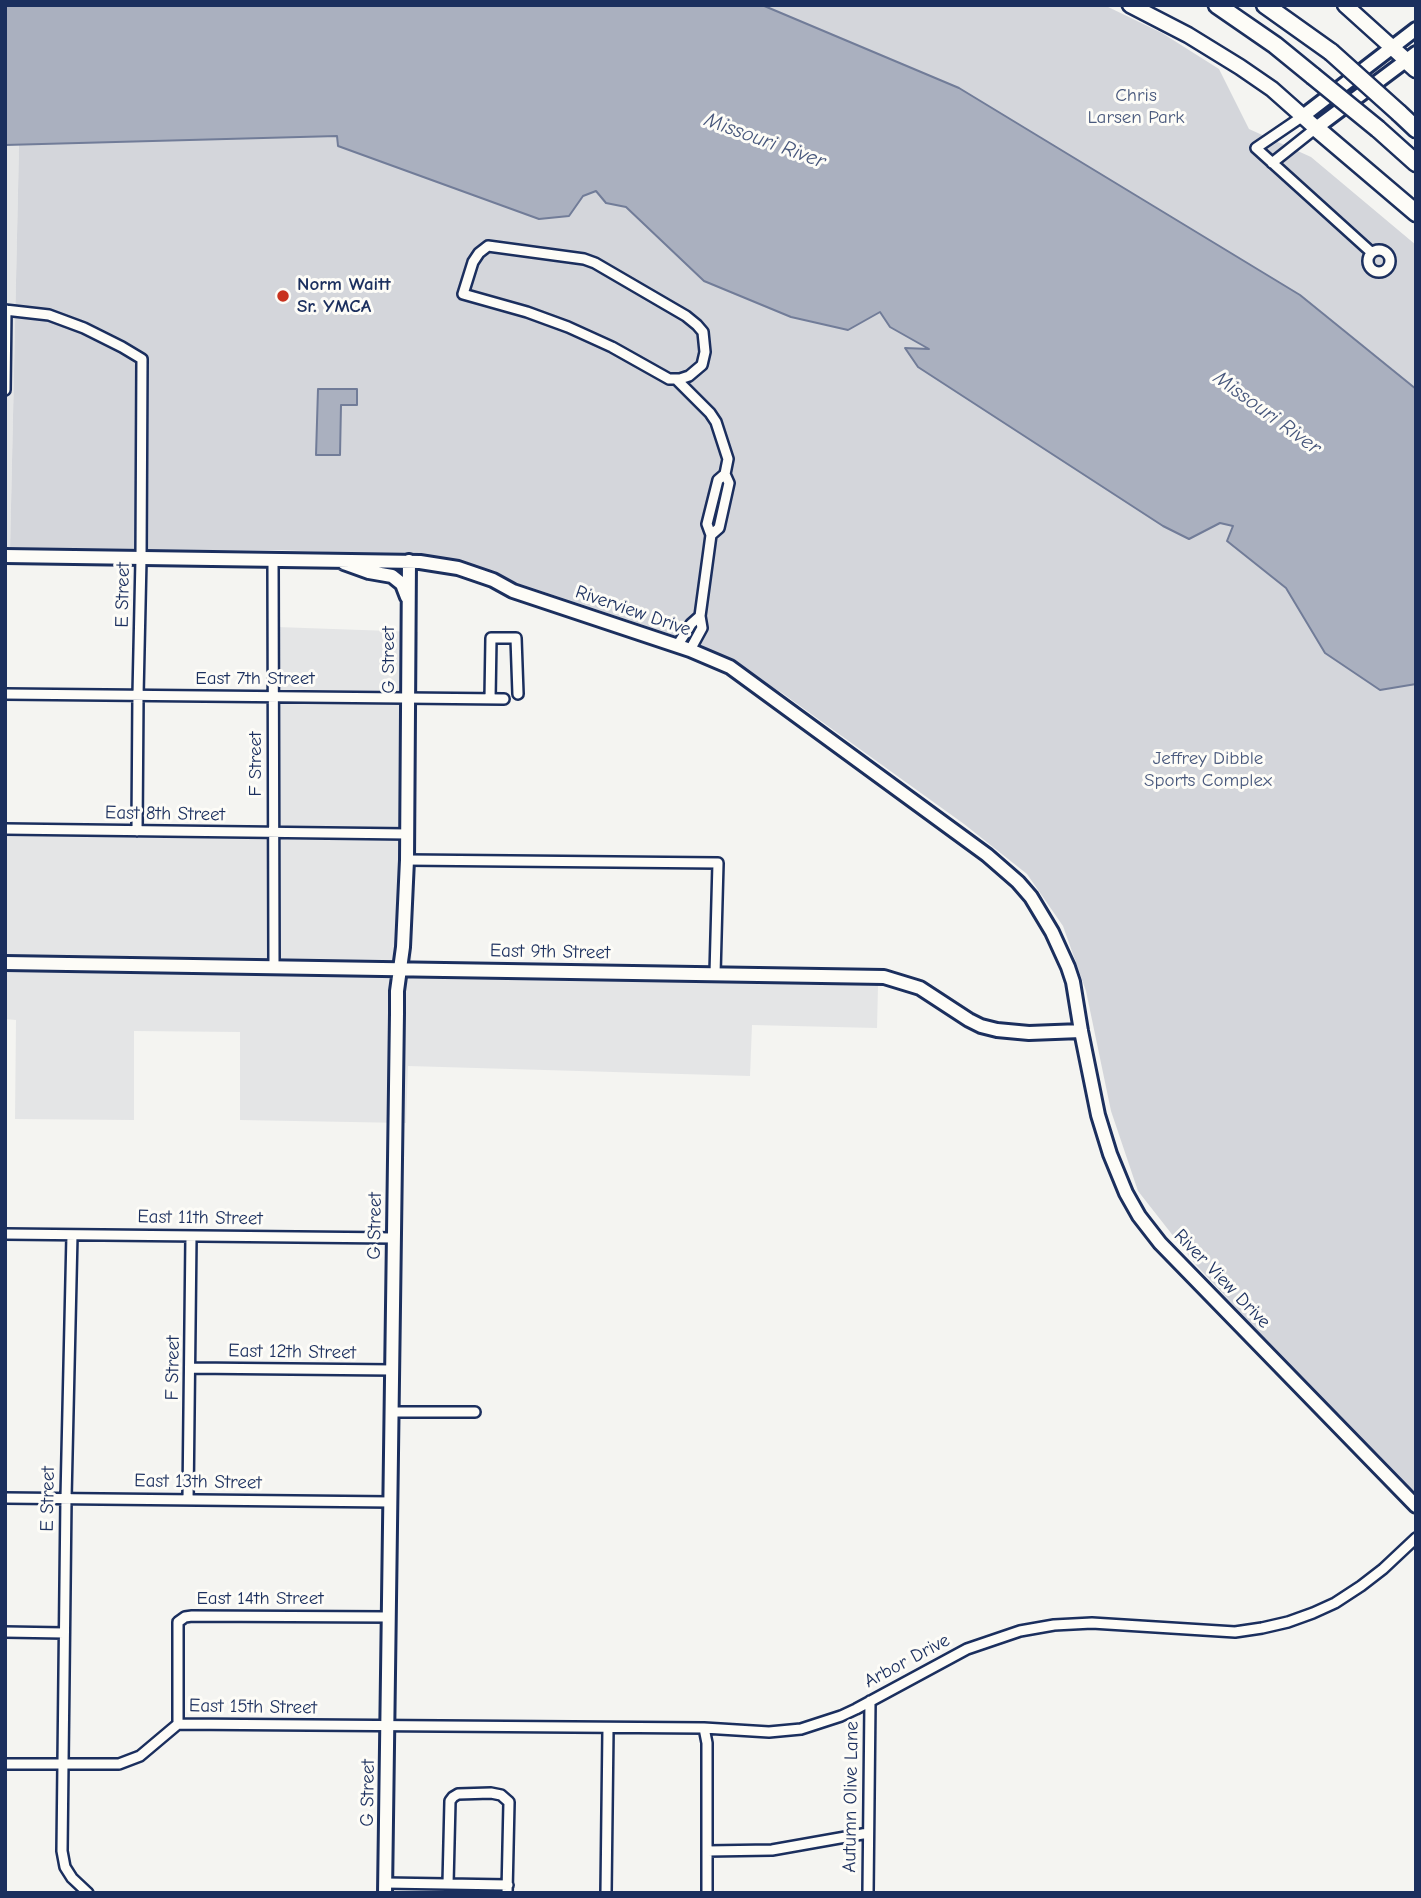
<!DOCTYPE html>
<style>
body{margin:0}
#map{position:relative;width:1421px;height:1898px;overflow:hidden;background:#f4f4f1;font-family:"Comic Neue",sans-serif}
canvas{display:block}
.frame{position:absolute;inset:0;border:7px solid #1b2f5e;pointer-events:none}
</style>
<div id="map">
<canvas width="1421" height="1898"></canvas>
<div class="frame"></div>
</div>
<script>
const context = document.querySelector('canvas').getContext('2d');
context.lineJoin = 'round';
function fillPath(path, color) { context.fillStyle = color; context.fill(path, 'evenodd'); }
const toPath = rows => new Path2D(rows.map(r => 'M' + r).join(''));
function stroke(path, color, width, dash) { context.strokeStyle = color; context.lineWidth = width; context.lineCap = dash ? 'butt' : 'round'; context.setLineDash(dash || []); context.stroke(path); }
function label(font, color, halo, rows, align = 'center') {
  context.font = font + ' "Comic Neue",sans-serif'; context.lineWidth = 6; context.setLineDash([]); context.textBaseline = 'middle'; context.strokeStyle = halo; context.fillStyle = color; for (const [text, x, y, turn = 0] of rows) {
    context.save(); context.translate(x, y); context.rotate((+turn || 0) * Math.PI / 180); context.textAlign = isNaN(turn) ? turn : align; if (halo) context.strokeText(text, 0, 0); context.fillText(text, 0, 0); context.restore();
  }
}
fillPath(toPath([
 [5,145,19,145,10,550,5,550],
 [277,627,418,632,416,820,411,974,878,986,877,1028,752,1025,750,1076,408,1066,406,1123,240,1120,240,1032,134,1031,134,1120,15,1119,16,1020,5,1019,6,825,276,829]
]), '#e4e5e6');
fillPath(toPath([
 [762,5,1104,5,1162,33,1219,69,1249,129,1311,157,1416,245,1416,389,1300,295,959,88],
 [289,94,840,251,1211,502,1416,657,1416,1494,1328,1406,1196,1265,1138,1191,1111,1111,1086,991,1063,926,1027,874,964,824,782,693,698,643,460,564,403,555,277,550,10,550,19,145]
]), '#d4d6db');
const water = toPath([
 [5,5,762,5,959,88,1300,295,1416,389,1416,684,1380,690,1325,653,1286,588,1227,541,1233,526,1220,523,1189,539,1163,526,918,367,905,348,929,349,890,327,880,312,848,330,791,317,704,281,626,207,606,203,596,191,583,196,569,216,539,219,338,146,337,136,5,145,5,5],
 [318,389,357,389,357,405,341,405,340,455,316,455,318,389]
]);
fillPath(water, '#aab0bf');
stroke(water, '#717c98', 2);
const street = toPath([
 [1303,116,1256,148,1371,252],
 [1272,163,1316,128],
 [488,246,584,259,595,263,686,316,697,325,703,332,705,352,702,365,689,376,680,379,669,379,612,347,568,327,527,312,463,294,473,262,479,253,488,246],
 '1368 261a11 11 0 1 1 22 0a11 11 0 1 1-22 0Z',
 [5,310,49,315,84,328,122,347,142,359,141,559,138,695,137,831],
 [676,379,710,413,716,422,728,459,725,474,729,483,719,528,711,535],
 [5,390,6,310],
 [273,560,274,968],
 [677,646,691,624,700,616],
 [690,650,702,628,700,616,711,535,707,524,718,480,725,474],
 [5,694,504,699],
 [490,699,491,638,516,638,518,694],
 [5,829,408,834],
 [407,860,718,863,715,974],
 [5,1234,394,1238],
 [72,1235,66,1498,62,1851,65,1867,72,1878,88,1893],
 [190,1368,393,1370],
 [392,1412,475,1412],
 [5,1498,391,1502],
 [188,1500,191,1236],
 [5,1632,64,1633],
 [178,1724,178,1622,185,1617,192,1616,389,1617],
 [704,1728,707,1743,707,1893],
 [5,1764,119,1764,140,1756,178,1724,704,1728,769,1732,801,1729,841,1716,856,1709,967,1649,1020,1631,1054,1625,1092,1623,1235,1632,1262,1628,1288,1622,1313,1613,1335,1603,1361,1586,1383,1569,1416,1538],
 [707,1851,772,1850,868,1833],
 [385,1883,508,1885],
 [448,1884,450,1801,453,1797,458,1794,491,1793,501,1795,509,1802,507,1893],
 [606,1893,608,1729],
 [868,1893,870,1701]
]);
const secondary = toPath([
 [1303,116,1416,29],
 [1316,128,1416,53],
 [5,556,420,562,458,568,493,580,513,591,690,650,730,667,987,855,1018,882,1031,897,1052,932,1068,967,1073,982,1081,1031,1098,1115,1110,1154,1126,1193,1139,1216,1160,1243,1416,1506],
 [344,563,369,572,392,576,402,584,407,597],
 [5,963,884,977,920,988,969,1020,981,1026,997,1030,1029,1033,1081,1031],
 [385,1893,397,1013,397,991,403,947,407,860,409,561]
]);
const primary = toPath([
 [1130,5,1188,35,1240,67,1272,89,1316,128],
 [1345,5,1406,60]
]);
const highway = toPath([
 [1217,5,1275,45,1313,76],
 [1265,5,1331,52],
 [1406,60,1416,69],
 [1399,113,1416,129],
 [1316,128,1416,213],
 [1378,129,1416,163]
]);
stroke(street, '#1b2f5e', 14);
stroke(secondary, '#1b2f5e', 18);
stroke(primary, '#1b2f5e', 19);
stroke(highway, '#1b2f5e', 21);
stroke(street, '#fdfcf7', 9);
stroke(secondary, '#fdfcf7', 12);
stroke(primary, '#fdfcf7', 14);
stroke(highway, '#fdfcf7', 16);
const highwayBridge = toPath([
 [1331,52,1399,113],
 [1313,76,1378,129]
]);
stroke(highwayBridge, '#1b2f5e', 21, []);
stroke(highwayBridge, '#fdfcf7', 16);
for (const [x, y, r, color] of [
 [283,296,7,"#c8321e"]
]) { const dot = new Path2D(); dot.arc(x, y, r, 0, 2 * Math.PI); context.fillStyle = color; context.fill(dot); stroke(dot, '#fdfcf7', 2.5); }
label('19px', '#49597d', '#fdfcf7', [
 ["Chris",1136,96],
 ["Larsen Park",1136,118],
 ["Jeffrey Dibble",1208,759],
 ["Sports Complex",1208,781]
]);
label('bold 19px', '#1b2f5e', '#fdfcf7', [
 ["Norm Waitt",297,285],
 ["Sr. YMCA",297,307]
], 'left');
label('19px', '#1b2f5e', '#fdfcf7', [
 ["E Street",123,595,-89],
 ["Riverview Drive",633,611,19],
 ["G Street",389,660,-90],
 ["East 7th Street",255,679],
 ["F Street",256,764,-90],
 ["East 8th Street",165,814,1],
 ["East 9th Street",550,952,1],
 ["East 11th Street",200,1218,1],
 ["G Street",375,1226,-89],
 ["River View Drive",1222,1279,46],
 ["East 12th Street",292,1352,1],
 ["F Street",173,1368,-89],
 ["East 13th Street",198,1482,1],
 ["E Street",48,1499,-89],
 ["East 14th Street",260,1599],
 ["Arbor Drive",907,1661,-28],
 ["East 15th Street",253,1707,1],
 ["G Street",368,1793,-89],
 ["Autumn Olive Lane",851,1797,-89]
]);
label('italic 21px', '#46567b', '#fdfcf7', [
 ["Missouri River",765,141,20],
 ["Missouri River",1267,413,36]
]);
</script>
